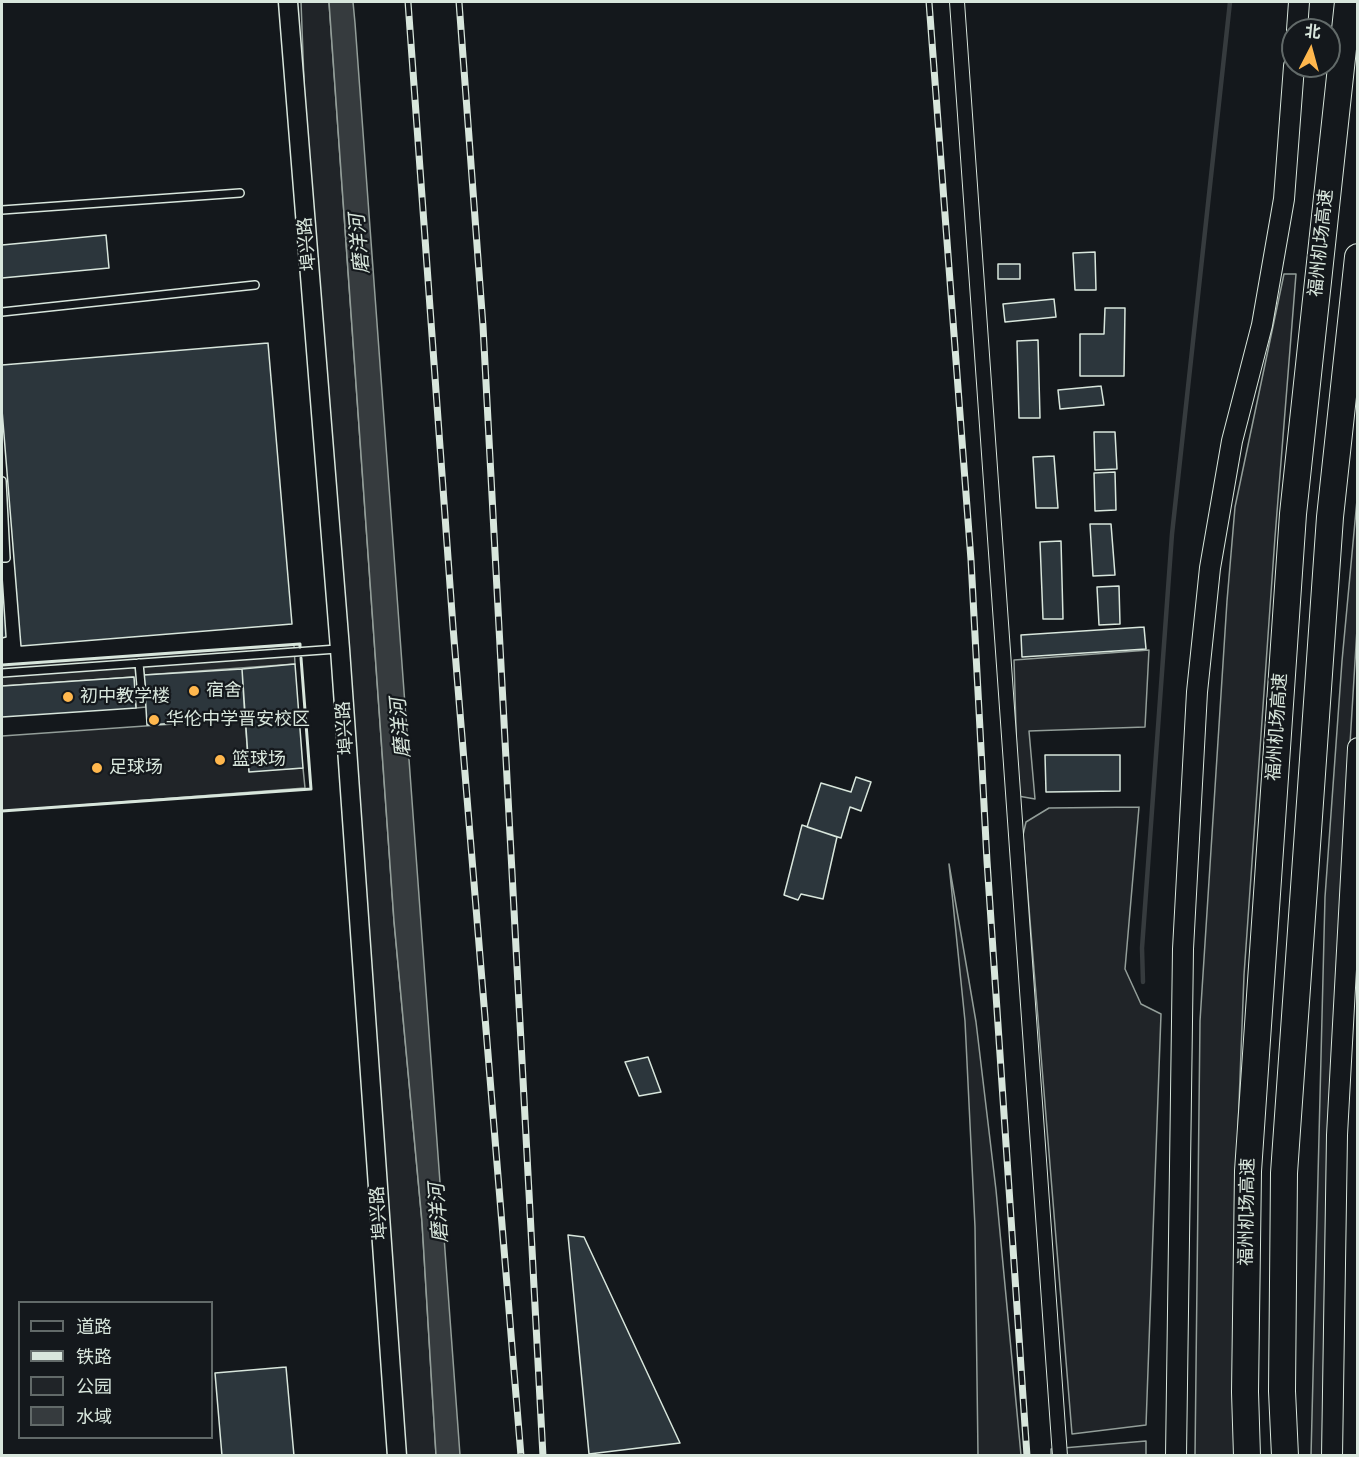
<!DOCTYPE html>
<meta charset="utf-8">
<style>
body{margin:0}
#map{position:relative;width:1359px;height:1457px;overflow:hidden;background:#14181c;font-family:Poppins,"Noto Sans SC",sans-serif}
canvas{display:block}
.frame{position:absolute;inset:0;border:3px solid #d8e6dc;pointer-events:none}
.legend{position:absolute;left:18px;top:1301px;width:195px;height:138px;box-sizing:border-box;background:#14181c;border:2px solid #626a69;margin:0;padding:8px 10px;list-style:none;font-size:18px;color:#d8e6dc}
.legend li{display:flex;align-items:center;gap:12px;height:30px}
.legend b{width:30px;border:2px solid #626a69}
.north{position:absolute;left:1281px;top:18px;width:60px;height:60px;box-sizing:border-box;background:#14181c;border:2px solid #626a69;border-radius:50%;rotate:6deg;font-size:16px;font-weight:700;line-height:24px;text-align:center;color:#d8e6dc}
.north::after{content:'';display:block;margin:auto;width:21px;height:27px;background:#ffb74d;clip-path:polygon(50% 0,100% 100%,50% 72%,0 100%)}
</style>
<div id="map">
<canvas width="1359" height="1457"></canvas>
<div class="frame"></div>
<ul class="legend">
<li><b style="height:8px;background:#14181c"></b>道路</li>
<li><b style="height:8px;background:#d8e6dc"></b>铁路</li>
<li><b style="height:16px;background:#202428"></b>公园</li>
<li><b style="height:16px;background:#363b3e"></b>水域</li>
</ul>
<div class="north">北</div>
</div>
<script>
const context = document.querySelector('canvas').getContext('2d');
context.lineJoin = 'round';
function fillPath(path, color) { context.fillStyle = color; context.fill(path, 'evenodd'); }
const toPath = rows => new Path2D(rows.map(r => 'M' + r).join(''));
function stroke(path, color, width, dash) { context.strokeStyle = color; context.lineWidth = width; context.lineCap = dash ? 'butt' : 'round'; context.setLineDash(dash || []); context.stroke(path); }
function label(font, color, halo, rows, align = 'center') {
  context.font = font + ' Poppins,"Noto Sans SC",sans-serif'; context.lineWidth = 4.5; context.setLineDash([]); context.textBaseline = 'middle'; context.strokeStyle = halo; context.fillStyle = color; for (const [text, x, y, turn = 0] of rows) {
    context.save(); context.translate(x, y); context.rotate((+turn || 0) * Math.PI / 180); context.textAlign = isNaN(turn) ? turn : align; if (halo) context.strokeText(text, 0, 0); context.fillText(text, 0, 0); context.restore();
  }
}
const green = toPath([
 [301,2,329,2,394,921,422,1222,436,1455,401,1455,306,134,301,2],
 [1284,274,1296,274,1275,537,1244,975,1237,1155,1234,1455,1195,1456,1200,1021,1227,601,1235,507,1284,274],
 [1357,500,1357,629,1338,941,1324,1455,1311,1456,1325,897,1342,661,1357,500],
 [1149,650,1145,727,1029,731,1035,799,1018,796,1014,660,1149,650],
 [245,719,249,771,303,768,305,788,2,811,2,736,245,719],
 [1139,807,1125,969,1141,1004,1161,1014,1146,1425,1072,1434,1023,835,1026,822,1049,808,1139,807],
 [949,864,976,1022,996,1190,1021,1455,978,1455,975,1227,965,1021,949,864],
 [1146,1441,1146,1455,1051,1455,1051,1449,1146,1441]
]);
fillPath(green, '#202428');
stroke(green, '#939e99', 1.5);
const parking = toPath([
 [294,645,295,664,144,675,146,707,136,708,133,677,2,686,2,665,294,645]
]);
fillPath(parking, '#24282b');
stroke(parking, '#939e99', 1.5);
const water = toPath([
 [329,2,353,2,355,23,460,1455,436,1455,422,1222,394,921,329,2]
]);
fillPath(water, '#363b3e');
stroke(water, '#939e99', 1.5);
stroke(toPath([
 [1143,982,1142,948,1172,534,1230,2]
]), '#363b3e', 4.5);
const building = toPath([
 [106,235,109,268,2,278,2,245,106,235],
 [1095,252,1096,290,1075,290,1073,253,1095,252],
 [998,264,1020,264,1020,279,998,279,998,264],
 [1054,299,1056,317,1005,322,1003,304,1054,299],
 [1105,308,1125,308,1124,376,1080,376,1080,334,1104,334,1105,308],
 [1038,340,1040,418,1019,418,1017,341,1038,340],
 [268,343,292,624,21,646,2,410,2,365,268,343],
 [1101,386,1104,405,1060,409,1058,390,1101,386],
 [1094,432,1115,432,1117,469,1095,470,1094,432],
 [1054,456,1058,508,1036,508,1033,457,1054,456],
 [1115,472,1116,510,1095,511,1094,473,1115,472],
 [1090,524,1111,524,1115,575,1093,576,1090,524],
 [1061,541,1063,619,1043,619,1040,542,1061,541],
 [2,576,6,637,2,638,2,576],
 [1119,586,1120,624,1099,625,1097,587,1119,586],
 [1144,627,1146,649,1022,657,1021,635,1144,627],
 [295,664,303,768,249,772,242,669,295,664],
 [242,669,245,719,147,725,144,675,242,669],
 [134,677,136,708,2,717,2,686,134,677],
 [1045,755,1120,755,1120,791,1046,792,1045,755],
 [856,777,871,782,861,811,850,807,841,838,807,827,821,783,851,792,856,777],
 [802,825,837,837,823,899,801,894,798,900,784,895,802,825],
 [648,1057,661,1092,639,1096,625,1062,648,1057],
 [568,1235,584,1237,680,1443,589,1454,568,1235],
 [286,1367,294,1456,222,1456,215,1373,286,1367]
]);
fillPath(building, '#2c363c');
stroke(building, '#d8e6dc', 1.5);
const service = toPath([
 [2,210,240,193],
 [2,312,255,285],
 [2,481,6,558,2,558],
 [139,663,142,697],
 [2,673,337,649]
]);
const minor = toPath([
 [957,2,1060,1456]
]);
const tertiary = toPath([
 [288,2,340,649,397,1456]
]);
const secondary = toPath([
 [1297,30,1299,2],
 [1176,1456,1183,949,1197,692,1210,568,1232,441,1262,325,1284,199,1294,66],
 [1332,1456,1337,1135,1358,748]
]);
const motorway = toPath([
 [1247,1456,1245,1392,1248,1171,1293,514,1348,2],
 [1285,1456,1282,1391,1284,1173,1330,517,1358,257]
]);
stroke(service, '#d8e6dc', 10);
stroke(minor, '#d8e6dc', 16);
stroke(tertiary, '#d8e6dc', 21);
stroke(secondary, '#d8e6dc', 22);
stroke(motorway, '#d8e6dc', 28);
stroke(service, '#14181c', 7);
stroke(minor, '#14181c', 14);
stroke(tertiary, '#14181c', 18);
stroke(secondary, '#14181c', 20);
stroke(motorway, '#14181c', 26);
const rail = toPath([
 [408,2,453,627,521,1456],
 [459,2,483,326,543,1456],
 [929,2,971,560,987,861,1027,1456]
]);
stroke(rail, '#d8e6dc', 7);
stroke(rail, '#14181c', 4.5, [14]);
stroke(toPath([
 [2,665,300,644,300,647],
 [2,811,311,789,301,658]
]), '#d8e6dc', 3);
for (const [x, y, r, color] of [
 [194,691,6,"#ffb74d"],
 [68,697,6,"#ffb74d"],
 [154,720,6,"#ffb74d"],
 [220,760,6,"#ffb74d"],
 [97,768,6,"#ffb74d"]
]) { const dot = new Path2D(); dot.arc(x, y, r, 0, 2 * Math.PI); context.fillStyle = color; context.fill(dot); stroke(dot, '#14181c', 2); }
label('18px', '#d8e6dc', '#14181c', [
 ["福州机场高速",1322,243,-84],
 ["埠兴路",308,244,-95],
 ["福州机场高速",1278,727,-86],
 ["埠兴路",346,728,-94],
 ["福州机场高速",1248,1212,-89],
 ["埠兴路",380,1213,-94]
]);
label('18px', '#d8e6dc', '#14181c', [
 ["宿舍",206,691],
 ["初中教学楼",80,697],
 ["华伦中学晋安校区",166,720],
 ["篮球场",232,760],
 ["足球场",109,768]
], 'left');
label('italic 20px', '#d8e6dc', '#14181c', [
 ["磨洋河",361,244,-95],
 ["磨洋河",402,728,-95],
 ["磨洋河",440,1213,-94]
]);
</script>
